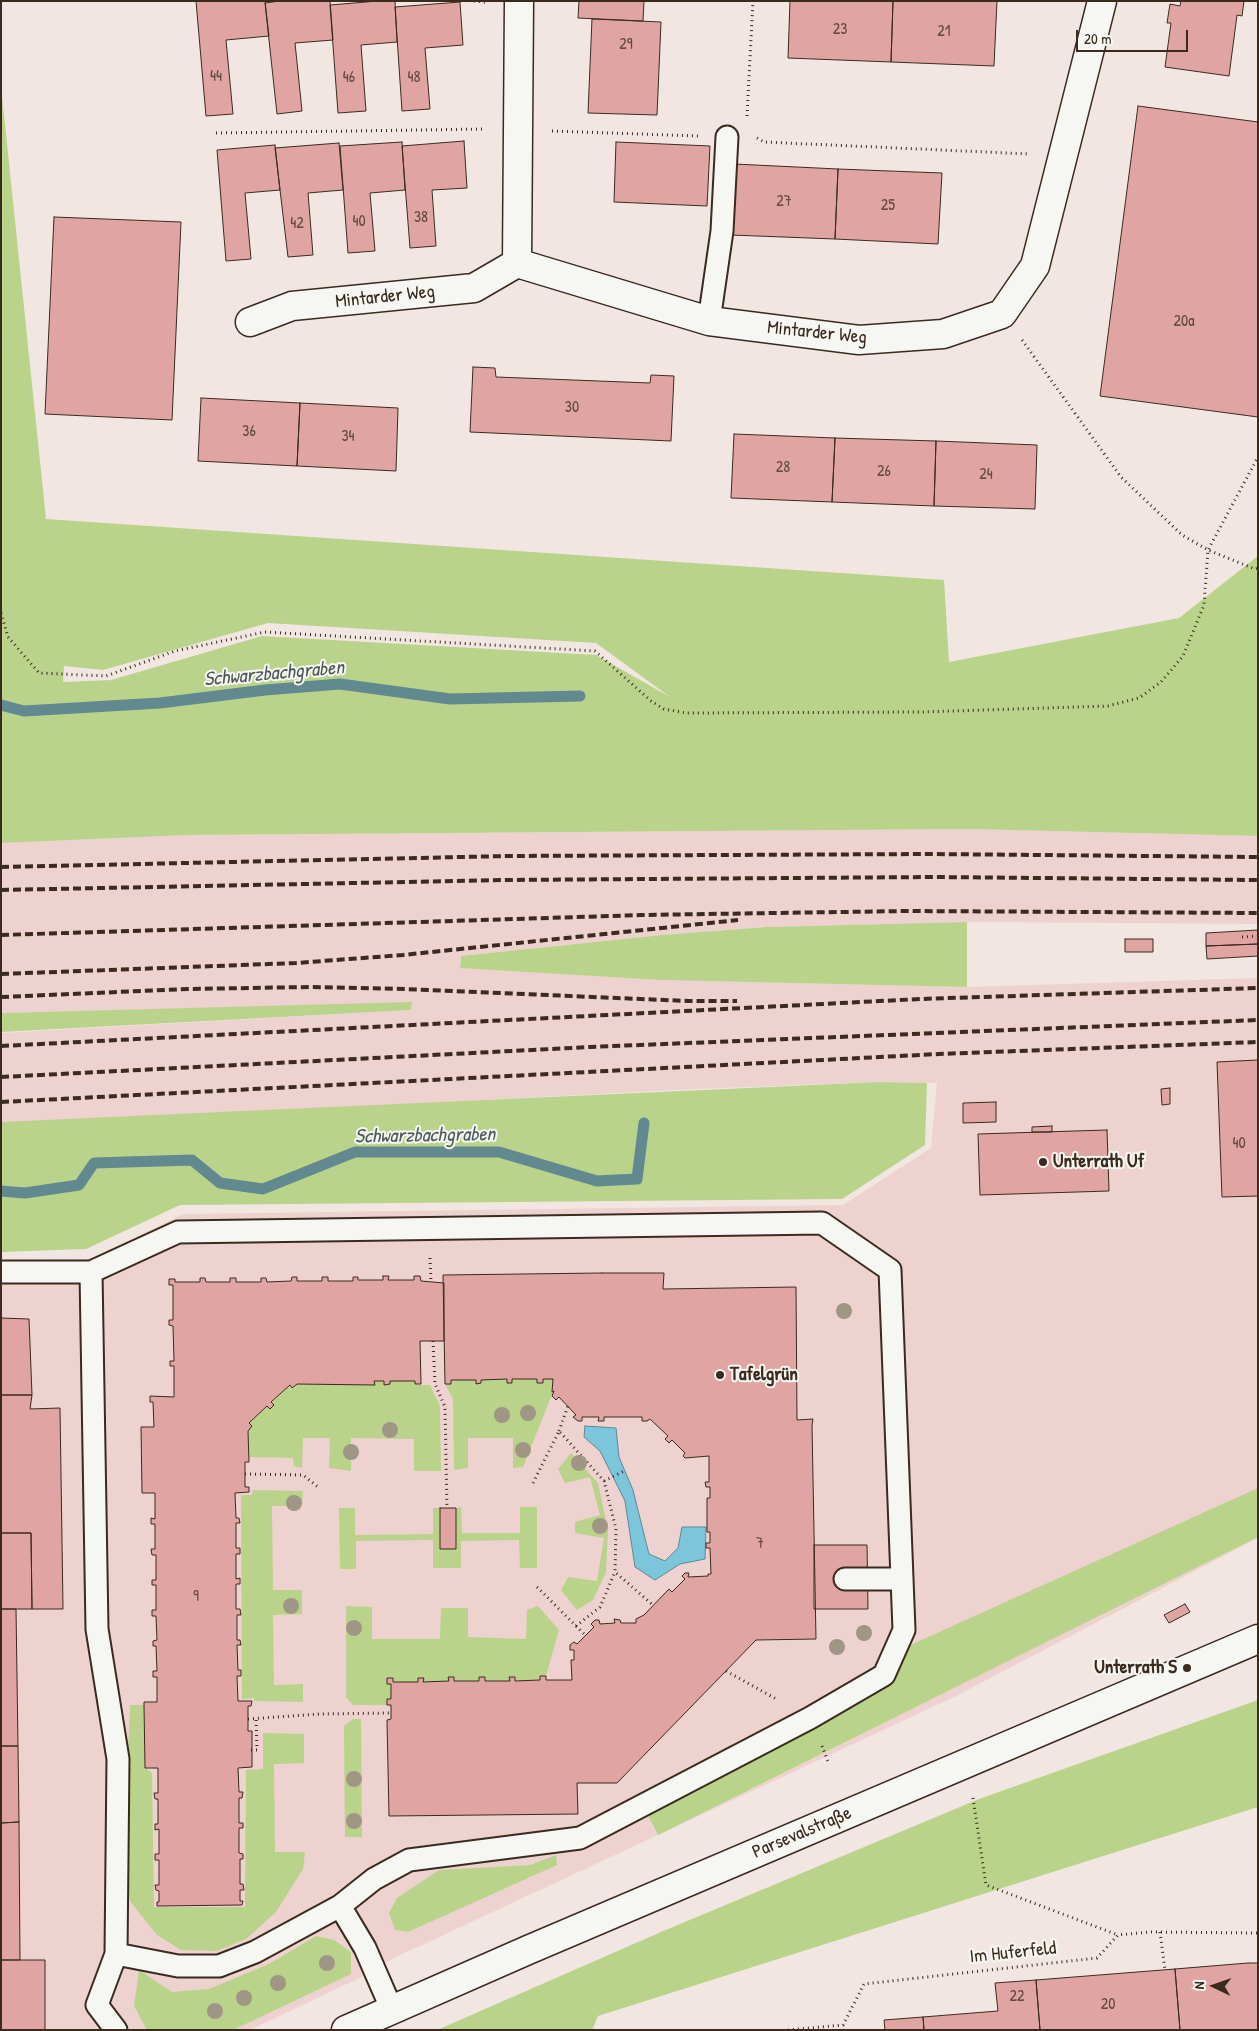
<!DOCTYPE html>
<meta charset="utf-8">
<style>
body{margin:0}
#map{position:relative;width:1259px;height:2031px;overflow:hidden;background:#f2e6e2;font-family:"Patrick Hand",sans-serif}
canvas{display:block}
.frame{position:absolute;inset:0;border:2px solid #3b2a1e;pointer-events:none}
.north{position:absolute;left:1189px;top:1961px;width:50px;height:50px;-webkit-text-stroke:4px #f6f6f2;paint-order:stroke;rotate:273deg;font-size:14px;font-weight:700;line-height:20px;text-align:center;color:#3b2a1e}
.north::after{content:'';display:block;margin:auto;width:18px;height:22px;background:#3b2a1e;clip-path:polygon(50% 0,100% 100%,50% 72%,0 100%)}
.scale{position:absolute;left:1076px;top:30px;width:112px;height:22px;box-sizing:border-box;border:2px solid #3b2a1e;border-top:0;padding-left:6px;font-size:15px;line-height:18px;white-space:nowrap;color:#3b2a1e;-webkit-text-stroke:4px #f6f6f2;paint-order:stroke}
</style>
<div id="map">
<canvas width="1259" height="2031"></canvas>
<div class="frame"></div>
<div class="north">N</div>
<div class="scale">20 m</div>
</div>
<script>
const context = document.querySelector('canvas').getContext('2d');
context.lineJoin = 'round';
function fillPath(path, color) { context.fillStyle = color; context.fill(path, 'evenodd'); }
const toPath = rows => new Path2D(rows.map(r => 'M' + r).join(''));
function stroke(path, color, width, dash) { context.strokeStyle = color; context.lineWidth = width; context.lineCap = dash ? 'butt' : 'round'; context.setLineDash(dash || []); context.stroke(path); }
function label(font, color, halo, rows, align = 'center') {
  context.font = font + ' "Patrick Hand",sans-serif'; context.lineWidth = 4; context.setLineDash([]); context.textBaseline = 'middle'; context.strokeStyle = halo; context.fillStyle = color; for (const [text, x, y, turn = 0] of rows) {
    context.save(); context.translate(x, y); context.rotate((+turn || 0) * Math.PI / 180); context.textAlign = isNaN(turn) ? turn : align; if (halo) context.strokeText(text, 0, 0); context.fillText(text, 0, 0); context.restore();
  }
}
fillPath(toPath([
 [968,829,1258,836,1258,924,967,922,767,927,662,935,461,956,460,967,660,980,967,987,1258,978,1258,1538,954,1697,394,1958,374,1971,250,2030,1,2030,1,1260,91,1259,183,1214,843,1205,931,1148,937,1083,879,1082,696,1089,229,1113,1,1122,1,1033,411,1010,412,1003,1,1013,1,843,189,835]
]), '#edd2cf');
fillPath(toPath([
 [1,86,46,519,944,580,949,662,1179,618,1258,556,1258,836,968,829,189,835,1,843],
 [268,623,596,643,670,697,596,655,262,636,111,680,63,682,64,666,103,670],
 [967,922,967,987,660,980,460,968,461,956,662,935,767,927],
 [412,1002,411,1010,1,1032,1,1013],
 [879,1082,927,1083,925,1145,842,1199,180,1205,86,1249,1,1252,1,1122],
 [482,1379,507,1379,507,1383,512,1383,512,1379,536,1379,537,1383,542,1379,553,1379,553,1392,523,1467,513,1468,513,1438,468,1438,468,1468,454,1470,453,1399,445,1384,450,1384,451,1380,476,1380,477,1383,481,1383],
 [374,1381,384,1381,384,1384,389,1385,389,1381,415,1381,415,1385,430,1385,440,1406,441,1471,414,1471,414,1439,351,1438,351,1471,329,1468,330,1438,303,1438,302,1468,294,1466,293,1458,248,1457,249,1423,267,1406,270,1409,274,1405,272,1402,289,1386,292,1389,297,1384,374,1384],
 [571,1453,598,1483,608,1530,606,1572,593,1600,577,1610,561,1590,568,1577,597,1581,604,1538,575,1533,575,1522,600,1515,590,1477,565,1483,558,1469],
 [1258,1488,1258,1537,658,1835,647,1813,884,1687,906,1647],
 [253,1490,303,1491,302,1506,272,1506,273,1590,302,1590,302,1614,273,1615,274,1685,303,1684,303,1702,254,1701,254,1698,242,1699,241,1495,252,1495],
 [461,1507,462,1533,520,1533,520,1507,537,1507,537,1568,520,1568,519,1540,461,1541,461,1568,433,1568,433,1540,356,1541,356,1569,340,1569,339,1508,355,1508,355,1535,433,1534,433,1508,440,1508,440,1549,456,1548,456,1508],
 [346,1606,372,1607,372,1639,440,1639,441,1608,468,1608,468,1637,526,1639,527,1610,538,1606,559,1630,546,1676,540,1680,515,1681,515,1677,510,1677,510,1681,485,1681,484,1677,479,1677,479,1681,454,1681,454,1678,448,1678,449,1681,423,1682,423,1678,418,1678,418,1682,393,1682,393,1678,387,1679,387,1684,391,1684,391,1699,387,1699,387,1705,353,1705,346,1697],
 [1258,1700,1258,1807,598,2016,592,2030,437,2030,661,1932,979,1799],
 [130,1705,144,1705,145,1768,152,1773,154,1907,245,1907,246,1770,263,1769,263,1733,304,1734,304,1763,274,1764,275,1852,305,1852,303,1869,276,1912,246,1939,217,1951,181,1950,157,1935,130,1901,124,1856],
 [353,1719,361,1719,362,1837,345,1837,344,1726],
 [556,1855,557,1865,408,1932,395,1930,389,1913,397,1898,439,1870,530,1865],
 [316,1936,334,1940,351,1952,351,1974,233,2030,147,2030,134,2006,139,1970,172,1992,209,1989,269,1964]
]), '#bad38b');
const water = toPath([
 [585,1426,616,1428,619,1457,633,1490,649,1554,665,1561,678,1548,682,1527,706,1527,705,1559,680,1564,655,1580,635,1567,625,1501,600,1451,584,1437,585,1426]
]);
fillPath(water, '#7cc6dc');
stroke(water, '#628890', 1);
stroke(toPath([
 [1,705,24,711,160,703,265,690,340,684,450,699,580,696],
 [1,1191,25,1193,79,1185,94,1163,192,1160,220,1183,263,1189,355,1152,499,1152,597,1181,637,1179,644,1123]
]), '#628890', 11);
const building = toPath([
 [196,1,265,1,269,36,226,40,233,114,206,116,196,1],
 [280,1,330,1,333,40,295,43,302,111,277,114,265,3,280,1],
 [378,1,395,1,397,42,361,45,366,111,338,113,330,5,378,1],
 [579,1,644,1,643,21,578,18,579,1],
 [790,1,893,1,891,62,788,58,790,1],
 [893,1,997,1,994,66,891,62,893,1],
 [1181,1,1244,1,1242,16,1237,15,1229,76,1165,67,1171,23,1167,23,1170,4,1180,6,1181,1],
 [460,2,463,45,425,48,430,109,402,111,395,7,460,2],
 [592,19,661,22,657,115,588,113,592,19],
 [1138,106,1258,122,1258,417,1100,396,1138,106],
 [464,141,467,188,432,190,436,246,410,248,402,146,464,141],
 [402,142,405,190,370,193,375,251,348,253,340,146,402,142],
 [616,142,710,146,707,206,614,202,616,142],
 [339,143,343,190,308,193,313,255,288,257,275,148,339,143],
 [275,145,280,190,245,193,251,259,226,261,217,150,275,145],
 [734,164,838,169,835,239,731,235,734,164],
 [838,169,942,173,938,244,835,239,838,169],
 [54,217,181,222,172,420,45,414,54,217],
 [473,367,495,368,496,377,650,383,651,375,674,376,671,441,470,432,473,367],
 [201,398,300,403,297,466,198,461,201,398],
 [300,403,398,408,396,471,297,466,300,403],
 [734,434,835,438,832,502,731,498,734,434],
 [835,438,936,441,934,506,832,502,835,438],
 [936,441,1037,445,1035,509,934,506,936,441],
 [1258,930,1258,944,1206,946,1206,933,1258,930],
 [1125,939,1153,939,1153,952,1125,952,1125,939],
 [1258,944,1258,956,1207,959,1206,946,1258,944],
 [1258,1060,1258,1196,1222,1197,1217,1062,1258,1060],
 [1170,1088,1170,1104,1162,1105,1161,1089,1170,1088],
 [996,1102,996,1122,963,1123,963,1103,996,1102],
 [1052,1126,1052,1132,1032,1132,1032,1127,1052,1126],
 [1107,1130,1109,1191,980,1195,978,1134,1107,1130],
 [602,1273,664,1273,663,1289,796,1287,797,1420,813,1419,812,1425,816,1639,756,1640,617,1783,577,1783,578,1814,389,1816,387,1720,391,1719,391,1705,387,1705,387,1699,391,1699,391,1684,387,1684,387,1678,393,1678,393,1682,418,1682,418,1678,424,1678,423,1682,449,1681,448,1677,454,1677,454,1681,479,1681,479,1677,485,1677,485,1681,510,1681,509,1677,515,1677,515,1681,540,1680,540,1676,546,1676,546,1680,572,1680,571,1660,574,1660,574,1650,570,1650,570,1645,574,1642,577,1644,594,1627,591,1624,595,1620,599,1620,600,1624,615,1623,614,1619,620,1620,621,1623,636,1623,636,1619,644,1615,669,1589,672,1592,685,1579,682,1576,685,1573,689,1573,688,1577,708,1576,708,1574,711,1574,710,1548,706,1548,706,1543,710,1543,710,1532,707,1532,707,1498,710,1498,710,1487,706,1487,705,1482,709,1482,709,1456,685,1458,683,1456,685,1453,672,1440,669,1443,665,1439,668,1436,650,1419,647,1421,642,1421,642,1417,604,1417,604,1421,598,1421,599,1417,582,1417,582,1421,578,1421,573,1417,576,1415,559,1397,556,1400,552,1396,554,1391,552,1392,553,1379,543,1379,543,1383,537,1383,537,1379,512,1379,512,1383,507,1383,507,1379,481,1380,481,1383,476,1384,476,1380,451,1380,451,1384,445,1384,443,1275,602,1273],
 [383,1276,389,1276,388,1280,414,1280,414,1276,420,1276,421,1281,444,1283,444,1341,420,1341,421,1384,415,1384,415,1381,390,1381,390,1384,384,1385,384,1381,374,1381,375,1385,297,1384,292,1388,290,1385,271,1402,274,1405,270,1409,267,1406,249,1423,252,1426,248,1431,249,1462,245,1462,245,1487,249,1487,249,1492,235,1493,236,1518,239,1518,240,1523,236,1523,236,1548,240,1548,240,1554,236,1554,236,1579,240,1578,240,1584,236,1584,236,1609,240,1609,241,1615,237,1615,237,1640,240,1640,241,1645,237,1645,238,1670,241,1670,241,1676,237,1676,238,1701,252,1701,251,1706,248,1706,248,1731,252,1731,252,1767,238,1768,239,1792,243,1792,242,1798,239,1798,239,1823,243,1823,243,1828,239,1828,239,1853,243,1854,243,1859,240,1859,240,1884,243,1884,244,1890,240,1890,240,1901,243,1901,242,1905,157,1906,157,1902,159,1902,159,1891,156,1890,155,1885,159,1885,159,1860,155,1860,155,1854,159,1854,159,1829,155,1830,155,1824,158,1824,158,1799,155,1799,154,1793,158,1793,158,1768,145,1768,144,1705,144,1702,157,1702,157,1677,153,1677,153,1671,157,1671,156,1646,153,1646,153,1641,157,1640,156,1616,152,1616,152,1610,156,1610,156,1585,152,1585,152,1580,156,1580,156,1555,152,1555,151,1549,155,1549,155,1524,151,1524,151,1518,155,1519,155,1493,142,1493,141,1427,154,1427,153,1402,150,1402,150,1396,174,1397,174,1366,170,1366,170,1361,174,1361,173,1326,169,1325,169,1320,173,1320,173,1285,169,1285,169,1279,175,1279,175,1282,200,1282,200,1278,205,1278,206,1282,230,1282,230,1278,236,1278,236,1282,261,1282,261,1278,266,1278,267,1282,291,1281,292,1277,297,1277,297,1281,322,1281,322,1277,328,1277,328,1281,353,1281,353,1277,358,1277,358,1280,383,1280,383,1276],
 [1,1318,29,1319,32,1395,1,1395,1,1318],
 [1,1395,32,1395,30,1409,60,1408,63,1609,32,1609,31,1533,1,1533,1,1395],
 [440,1508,456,1508,456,1549,440,1549,440,1508],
 [1,1533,31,1533,32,1609,1,1609,1,1533],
 [814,1545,867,1545,868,1609,814,1609,814,1545],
 [1185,1604,1190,1612,1169,1623,1164,1615,1185,1604],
 [1,1609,16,1609,18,1746,1,1746,1,1609],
 [1,1746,18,1746,19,1822,1,1823,1,1746],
 [19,1822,20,1960,1,1960,1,1823,19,1822],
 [1,1960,45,1960,45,2030,1,2030,1,1960],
 [1248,1963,1258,1963,1258,2030,1180,2030,1175,1969,1248,1963],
 [1175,1969,1180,2030,1040,2030,1036,1980,1175,1969],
 [1036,1980,1040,2030,924,2030,923,2017,998,2011,995,1983,1036,1980],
 [923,2017,924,2030,885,2030,884,2020,923,2017]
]);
fillPath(building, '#e0a5a3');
stroke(building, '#3b2a1e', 1);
const lane = toPath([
 [709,321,722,231,727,137],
 [1,1272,91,1272],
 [845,1579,902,1579],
 [340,1906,365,1948,392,2010],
 [116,1954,118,1759,97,1629,91,1272,178,1232,822,1223,890,1270,904,1630,884,1675,810,1718,580,1838,409,1860,374,1879,340,1906,255,1952,219,1966,178,1966,116,1954,97,2005,116,2030]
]);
const street = toPath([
 [517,263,519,1],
 [250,322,292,306,474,288,517,263,709,321,859,340,943,334,1002,314,1035,266,1102,1]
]);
const secondary = toPath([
 [346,2030,528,1950,1258,1639]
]);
stroke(lane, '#3b2a1e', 25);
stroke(street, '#3b2a1e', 31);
stroke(secondary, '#3b2a1e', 31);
stroke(toPath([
 [474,1,485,2],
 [747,116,753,1],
 [552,131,698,136],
 [216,133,485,129],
 [757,138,764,142,1030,154],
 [1022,340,1121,477,1182,535,1208,550,1255,569,1258,568],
 [1,613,8,637,39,673,106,676,175,651,265,632,595,651,651,701,664,709,686,713,921,712,1108,706,1139,698,1161,682,1183,656,1204,605,1208,550,1258,457],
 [1242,937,1258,936],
 [430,1258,431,1282],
 [433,1341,435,1384,445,1407,447,1508],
 [559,1431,568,1406],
 [245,1474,303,1475,318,1487],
 [604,1481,624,1471],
 [533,1483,559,1431,604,1481,616,1529,615,1572,654,1606],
 [537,1587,576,1626,600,1607,615,1572],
 [576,1626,585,1635],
 [726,1671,778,1700],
 [248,1719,320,1714,390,1713],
 [822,1746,829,1764],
 [251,1750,257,1750,256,1719],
 [973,1798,986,1885,1118,1935],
 [1160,1932,1165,1970],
 [788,2030,843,2025,864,1984,1097,1958,1118,1935,1149,1932,1258,1933]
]), '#3b2a1e', 3, [1, 4]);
stroke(lane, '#f6f6f2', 21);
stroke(street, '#f6f6f2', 28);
stroke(secondary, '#f6f6f2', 28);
stroke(toPath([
 [1,867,508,856,931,854,1258,857],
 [1,890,506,880,933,877,1258,880],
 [1,935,641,915,908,911,1258,913],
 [1,974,296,963,403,955,738,920],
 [1,997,188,989,310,987,404,989,688,1001,737,1001],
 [1,1046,920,999,1258,988],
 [1,1077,590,1047,1258,1020],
 [1,1102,939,1054,1258,1042]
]), '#3b2a1e', 4, [8, 4]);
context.fillStyle = '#9f9685';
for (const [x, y] of [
 [844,1311],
 [528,1413],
 [502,1415],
 [390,1430],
 [523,1450],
 [351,1452],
 [579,1463],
 [294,1503],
 [600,1526],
 [291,1606],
 [354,1628],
 [864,1633],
 [837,1647],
 [354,1779],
 [354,1821],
 [327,1963],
 [278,1983],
 [244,1998],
 [215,2011]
]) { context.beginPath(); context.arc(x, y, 8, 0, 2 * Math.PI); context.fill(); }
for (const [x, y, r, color] of [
 [1043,1162,5,"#3b2a1e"],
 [720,1375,5,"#3b2a1e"],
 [1187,1668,5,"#3b2a1e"]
]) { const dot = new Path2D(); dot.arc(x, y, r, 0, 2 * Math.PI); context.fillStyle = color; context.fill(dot); stroke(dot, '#f6f6f2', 2); }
label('16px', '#64493f', null, [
 ["23",840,30],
 ["21",944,32],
 ["29",626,45],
 ["44",216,77],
 ["46",349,78],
 ["48",414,78],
 ["27",784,202],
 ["25",888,206],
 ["38",421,218],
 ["40",359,222],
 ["42",297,224],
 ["20a",1184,322],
 ["30",572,408],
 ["36",249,432],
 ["34",348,437],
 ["28",783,468],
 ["26",884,472],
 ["24",986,475],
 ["40",1239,1144],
 ["7",760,1544],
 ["9",196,1597],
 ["22",1017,1997],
 ["20",1108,2005]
]);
label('19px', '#3b2a1e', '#f6f6f2', [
 ["Mintarder Weg",385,297,-6],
 ["Mintarder Weg",817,333,6],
 ["Parsevalstraße",802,1833,-23],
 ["Im Huferfeld",1013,1953,-6]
]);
label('bold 19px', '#3b2a1e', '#f6f6f2', [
 ["Unterrath Uf",1053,1162],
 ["Tafelgrün",730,1375],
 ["Unterrath S",1177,1668,"right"]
], 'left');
label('italic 20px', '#4e5957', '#f6f6f2', [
 ["Schwarzbachgraben",274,674,-5],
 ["Schwarzbachgraben",425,1136,-1]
]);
</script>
